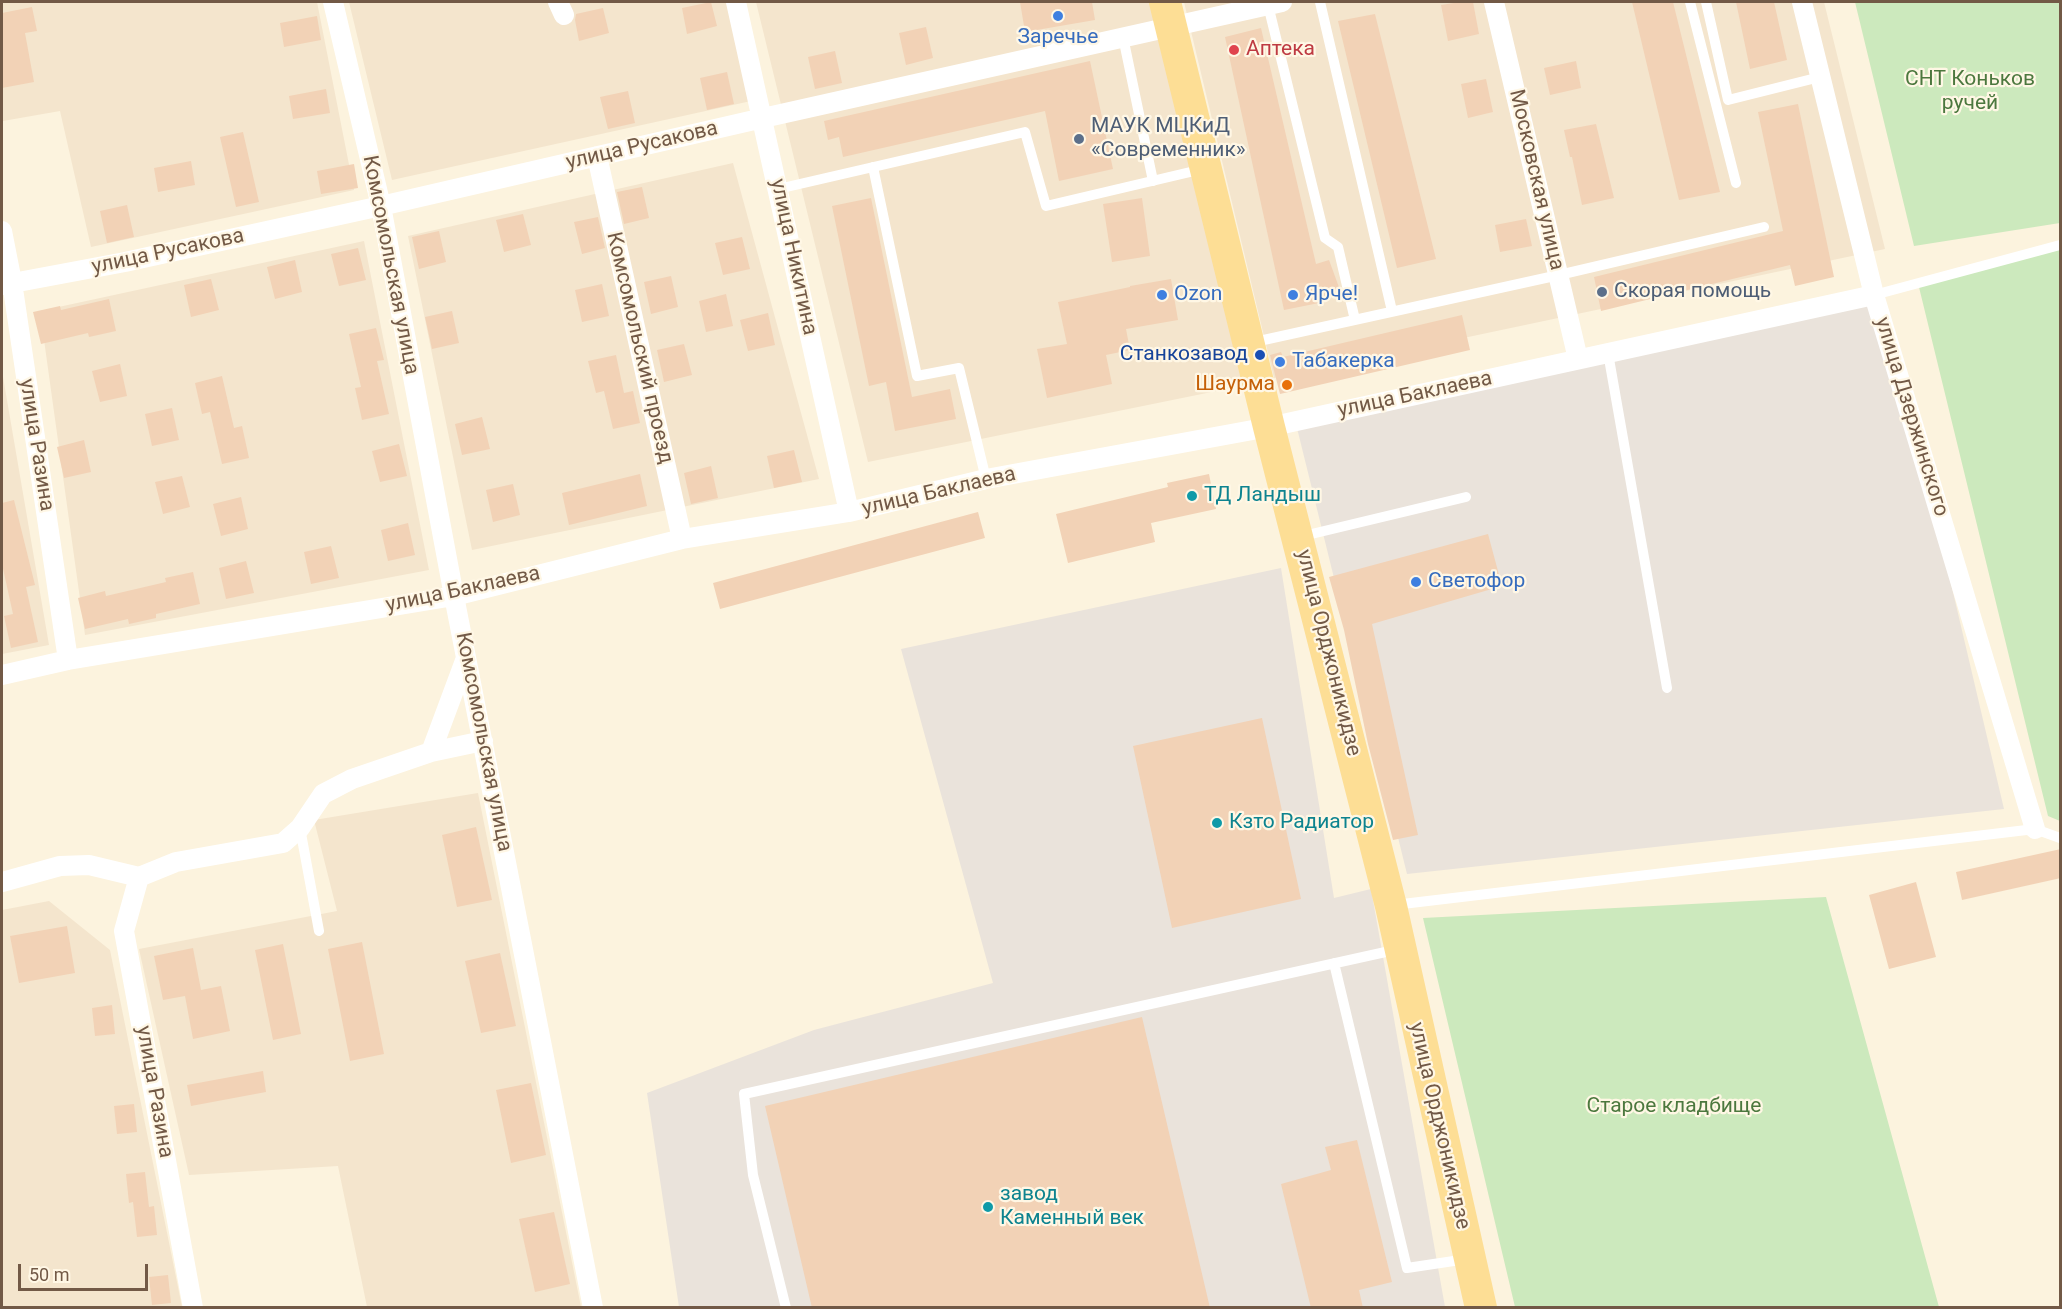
<!DOCTYPE html>
<meta charset="utf-8">
<style>
body{margin:0}
#map{position:relative;width:2062px;height:1309px;overflow:hidden;background:#fcf3de;font-family:Roboto,sans-serif}
canvas{display:block}
.frame{position:absolute;inset:0;border:3px solid #725946;pointer-events:none}
.scale{position:absolute;left:18px;top:1264px;width:130px;height:27px;box-sizing:border-box;border:3px solid #725946;border-top:0;padding-left:8px;font-size:18px;line-height:21px;white-space:nowrap;color:#725946;-webkit-text-stroke:4px #fff7e5;paint-order:stroke}
</style>
<div id="map">
<canvas width="2062" height="1309"></canvas>
<div class="frame"></div>
<div class="scale">50 m</div>
</div>
<script>
const context = document.querySelector('canvas').getContext('2d');
context.lineJoin = 'round';
function fillPath(path, color) { context.fillStyle = color; context.fill(path, 'evenodd'); }
const toPath = rows => new Path2D(rows.map(r => 'M' + r).join(''));
function stroke(path, color, width, dash) { context.strokeStyle = color; context.lineWidth = width; context.lineCap = dash ? 'butt' : 'round'; context.setLineDash(dash || []); context.stroke(path); }
function label(font, color, halo, rows, align = 'center') {
  context.font = font + ' Roboto,sans-serif'; context.lineWidth = 4.5; context.setLineDash([]); context.textBaseline = 'middle'; context.strokeStyle = halo; context.fillStyle = color; for (const [text, x, y, turn = 0] of rows) {
    context.save(); context.translate(x, y); context.rotate((+turn || 0) * Math.PI / 180); context.textAlign = isNaN(turn) ? turn : align; if (halo) context.strokeText(text, 0, 0); context.fillText(text, 0, 0); context.restore();
  }
}
fillPath(toPath([
 [2,2,317,2,354,190,91,247,60,111,3,121],
 [349,2,727,2,751,101,392,180],
 [756,2,1151,2,1246,385,868,462],
 [1184,2,1824,2,1885,249,1274,378],
 [733,163,819,479,472,550,408,236],
 [364,241,429,570,85,635,40,311],
 [2,371,49,645,2,654],
 [478,793,581,1307,367,1307,338,1166,189,1175,139,949,337,911,314,820],
 [49,901,110,950,182,1307,2,1308,2,910]
]), '#f4e5cd');
fillPath(toPath([
 [1884,299,2004,809,1407,874,1297,428],
 [1281,568,1334,898,1371,889,1445,1307,679,1307,647,1093,814,1030,993,983,901,649]
]), '#eae3db');
fillPath(toPath([
 [1855,2,2060,2,2060,223,1914,246],
 [2060,249,2060,821,2048,816,1917,279],
 [1826,897,1939,1307,1515,1307,1423,918]
]), '#cce9bd');
fillPath(toPath([
 [711,2,717,26,687,34,682,8],
 [1020,2,1092,2,1095,20,1025,32],
 [1460,2,1473,2,1479,34,1448,41,1441,5],
 [1632,2,1673,2,1720,192,1679,200],
 [1736,2,1774,2,1787,60,1750,69],
 [32,7,37,31,25,33,34,82,2,88,2,13],
 [603,8,609,33,579,41,575,20,576,14],
 [1375,14,1436,259,1397,268,1338,21],
 [317,16,321,40,284,47,280,23],
 [926,27,933,58,906,65,899,33],
 [1261,28,1316,264,1329,260,1340,290,1329,290,1329,301,1284,310,1225,37],
 [835,51,842,83,815,89,808,57],
 [1090,61,1113,169,1059,181,1045,111,843,157,839,137,828,140,824,121],
 [1576,61,1581,88,1550,95,1544,68],
 [727,72,734,104,707,110,700,78],
 [1486,79,1493,112,1468,118,1461,84],
 [326,89,330,113,293,119,289,96],
 [628,91,635,123,608,129,600,97],
 [1798,104,1834,277,1795,286,1790,265,1601,311,1594,277,1783,231,1758,112],
 [1596,124,1614,198,1582,205,1572,157,1570,157,1564,130],
 [243,132,259,202,236,207,220,137],
 [191,161,195,185,158,192,154,168],
 [354,164,358,188,321,194,317,171],
 [642,187,649,218,624,224,617,192],
 [871,198,912,397,950,389,956,419,895,431,886,382,869,386,832,206],
 [1142,198,1150,256,1112,262,1103,204],
 [127,205,134,237,107,243,100,211],
 [523,214,531,245,504,252,496,220],
 [598,217,605,248,582,254,574,222],
 [1526,219,1532,246,1500,252,1495,225],
 [439,231,446,262,419,269,412,237],
 [742,237,750,269,723,275,715,243],
 [358,248,366,280,339,286,331,254],
 [295,260,302,292,275,299,267,267],
 [671,276,678,307,651,314,644,282],
 [211,279,219,310,191,317,184,285],
 [1171,279,1178,320,1126,329,1130,350,1106,355,1112,384,1047,398,1037,349,1067,344,1058,302,1130,287,1130,286],
 [602,284,609,316,582,322,575,290],
 [726,294,733,326,706,332,699,301],
 [109,299,116,331,89,337,88,333,41,344,33,312,60,306,61,310],
 [452,311,459,343,432,349,425,317],
 [768,313,775,345,748,351,740,320],
 [1462,315,1470,350,1280,394,1270,355,1281,352,1283,357],
 [376,328,384,360,377,361,389,414,362,420,355,388,361,387,349,334],
 [684,344,692,375,664,382,657,350],
 [616,355,624,393,633,391,640,423,613,429,604,391,596,393,588,361],
 [120,364,127,396,100,402,92,371],
 [222,376,234,428,242,426,249,458,222,464,210,412,202,414,195,383],
 [172,408,179,440,152,446,145,414],
 [482,417,490,449,462,455,455,424],
 [84,440,91,472,64,478,57,447],
 [399,444,407,476,380,482,372,451],
 [794,450,802,482,774,488,767,456],
 [711,466,718,498,691,504,684,473],
 [640,474,647,506,569,525,562,493],
 [1209,474,1216,509,1151,523,1155,542,1068,563,1056,514,1168,487,1167,483],
 [182,476,190,507,163,514,155,482],
 [513,484,520,515,493,522,486,490],
 [241,497,248,529,221,536,213,504],
 [14,500,35,585,26,587,38,642,11,648,4,616,13,614,2,564,2,503],
 [978,512,985,538,720,609,713,583],
 [408,523,415,555,388,561,381,530],
 [1488,534,1502,586,1372,624,1418,835,1393,840,1368,744,1344,630,1329,577],
 [331,546,339,578,311,584,304,552],
 [246,561,254,593,226,599,219,568],
 [193,572,200,604,156,614,156,618,129,624,128,619,85,629,78,598,105,591,106,596,166,582,165,578],
 [1262,718,1301,899,1172,928,1133,746],
 [476,827,492,900,457,907,442,835],
 [2061,849,2061,878,1962,900,1956,872],
 [1916,882,1936,957,1889,969,1869,895],
 [67,926,75,973,19,983,10,936],
 [362,942,384,1054,350,1061,328,949],
 [283,944,301,1034,273,1040,255,950],
 [193,948,201,990,221,986,230,1031,193,1039,185,996,163,1000,154,956],
 [500,953,516,1026,481,1033,465,961],
 [112,1005,115,1034,95,1036,92,1008],
 [1142,1017,1210,1308,812,1308,765,1106],
 [263,1071,266,1092,191,1106,187,1085],
 [531,1083,546,1155,511,1163,496,1090],
 [134,1104,137,1132,117,1134,114,1106],
 [1357,1140,1392,1282,1359,1290,1363,1308,1311,1308,1281,1184,1331,1170,1325,1147],
 [145,1172,149,1207,154,1206,157,1235,137,1237,133,1202,129,1203,126,1174],
 [554,1212,570,1284,535,1292,519,1219],
 [168,1275,171,1303,152,1305,149,1277]
]), '#f2d2b6');
stroke(toPath([
 [1320,2,1392,311],
 [1690,2,1736,183],
 [1706,2,1728,100,1820,77],
 [1268,5,1325,238,1338,247,1355,320],
 [1123,37,1153,181],
 [873,167,917,376,959,368,986,479],
 [778,189,1025,132,1046,206,1203,169],
 [1874,295,2060,245],
 [1250,343,1559,275,1764,227],
 [1608,353,1667,688],
 [1299,537,1466,497],
 [300,828,319,931],
 [1394,905,2035,829,2060,838],
 [1334,963,1407,1268,1467,1259],
 [786,1308,753,1175,744,1094,1399,949]
]), '#fff', 10);
stroke(toPath([
 [333,2,381,206,454,596,593,1308],
 [558,2,564,15],
 [736,2,849,512],
 [1494,2,1578,359],
 [1802,2,1874,295,2035,829],
 [597,156,682,539],
 [2,231,12,282,68,660],
 [2,285,125,262,381,206,763,118,1282,2],
 [2,675,68,660,454,596,682,539,849,512,986,479,1269,427,1874,295],
 [431,752,483,741],
 [139,877,124,931,193,1308],
 [2,882,60,866,89,865,139,877,176,862,283,843,300,828,323,794,352,779,431,752,466,658]
]), '#fff', 20);
stroke(toPath([
 [1165,2,1269,427,1391,906,1481,1308]
]), '#fdde95', 32);
for (const [x, y, r, color] of [
 [1058,16,6,"#3f7fe0"],
 [1234,50,6,"#e0444e"],
 [1079,139,6,"#5c6f8a"],
 [1602,292,6,"#5c6f8a"],
 [1162,295,6,"#3f7fe0"],
 [1293,295,6,"#3f7fe0"],
 [1260,355,6,"#1a4fb4"],
 [1280,362,6,"#3f7fe0"],
 [1287,385,6,"#e8710a"],
 [1192,496,6,"#0f9aa8"],
 [1416,582,6,"#3f7fe0"],
 [1217,823,6,"#0f9aa8"],
 [988,1207,6,"#0f9aa8"]
]) { const dot = new Path2D(); dot.arc(x, y, r, 0, 2 * Math.PI); context.fillStyle = color; context.fill(dot); stroke(dot, '#fff7e5', 2); }
label('21px', '#366cbe', '#fff7e5', [
 ["Заречье",1058,38,"center"],
 ["Ozon",1174,295],
 ["Ярче!",1305,295],
 ["Табакерка",1292,362],
 ["Светофор",1428,582]
], 'left');
label('21px', '#be3a42', '#fff7e5', [
 ["Аптека",1246,50]
], 'left');
label('21px', '#4c783e', '#fff7e5', [
 ["СНТ Коньков",1970,80],
 ["ручей",1970,104],
 ["Старое кладбище",1674,1107]
]);
label('21px', '#4e5e75', '#fff7e5', [
 ["МАУК МЦКиД",1091,127],
 ["«Современник»",1091,151],
 ["Скорая помощь",1614,292]
], 'left');
label('21px', '#725946', '#fff7e5', [
 ["улица Русакова",642,146,-13],
 ["Московская улица",1536,180,77],
 ["улица Русакова",168,252,-12],
 ["улица Никитина",793,257,78],
 ["Комсомольская улица",390,265,79],
 ["Комсомольский проезд",639,348,77],
 ["улица Баклаева",1415,395,-12],
 ["улица Дзержинского",1911,417,73],
 ["улица Разина",36,445,81],
 ["улица Баклаева",939,492,-13],
 ["улица Баклаева",463,590,-12],
 ["улица Орджоникидзе",1328,653,76],
 ["Комсомольская улица",483,742,79],
 ["улица Разина",154,1092,80],
 ["улица Орджоникидзе",1439,1126,77]
]);
label('21px', '#164399', '#fff7e5', [
 ["Станкозавод",1248,355]
], 'right');
label('21px', '#c56008', '#fff7e5', [
 ["Шаурма",1275,385]
], 'right');
label('21px', '#0d838f', '#fff7e5', [
 ["ТД Ландыш",1204,496],
 ["Кзто Радиатор",1229,823],
 ["завод",1000,1195],
 ["Каменный век",1000,1219]
], 'left');
</script>
